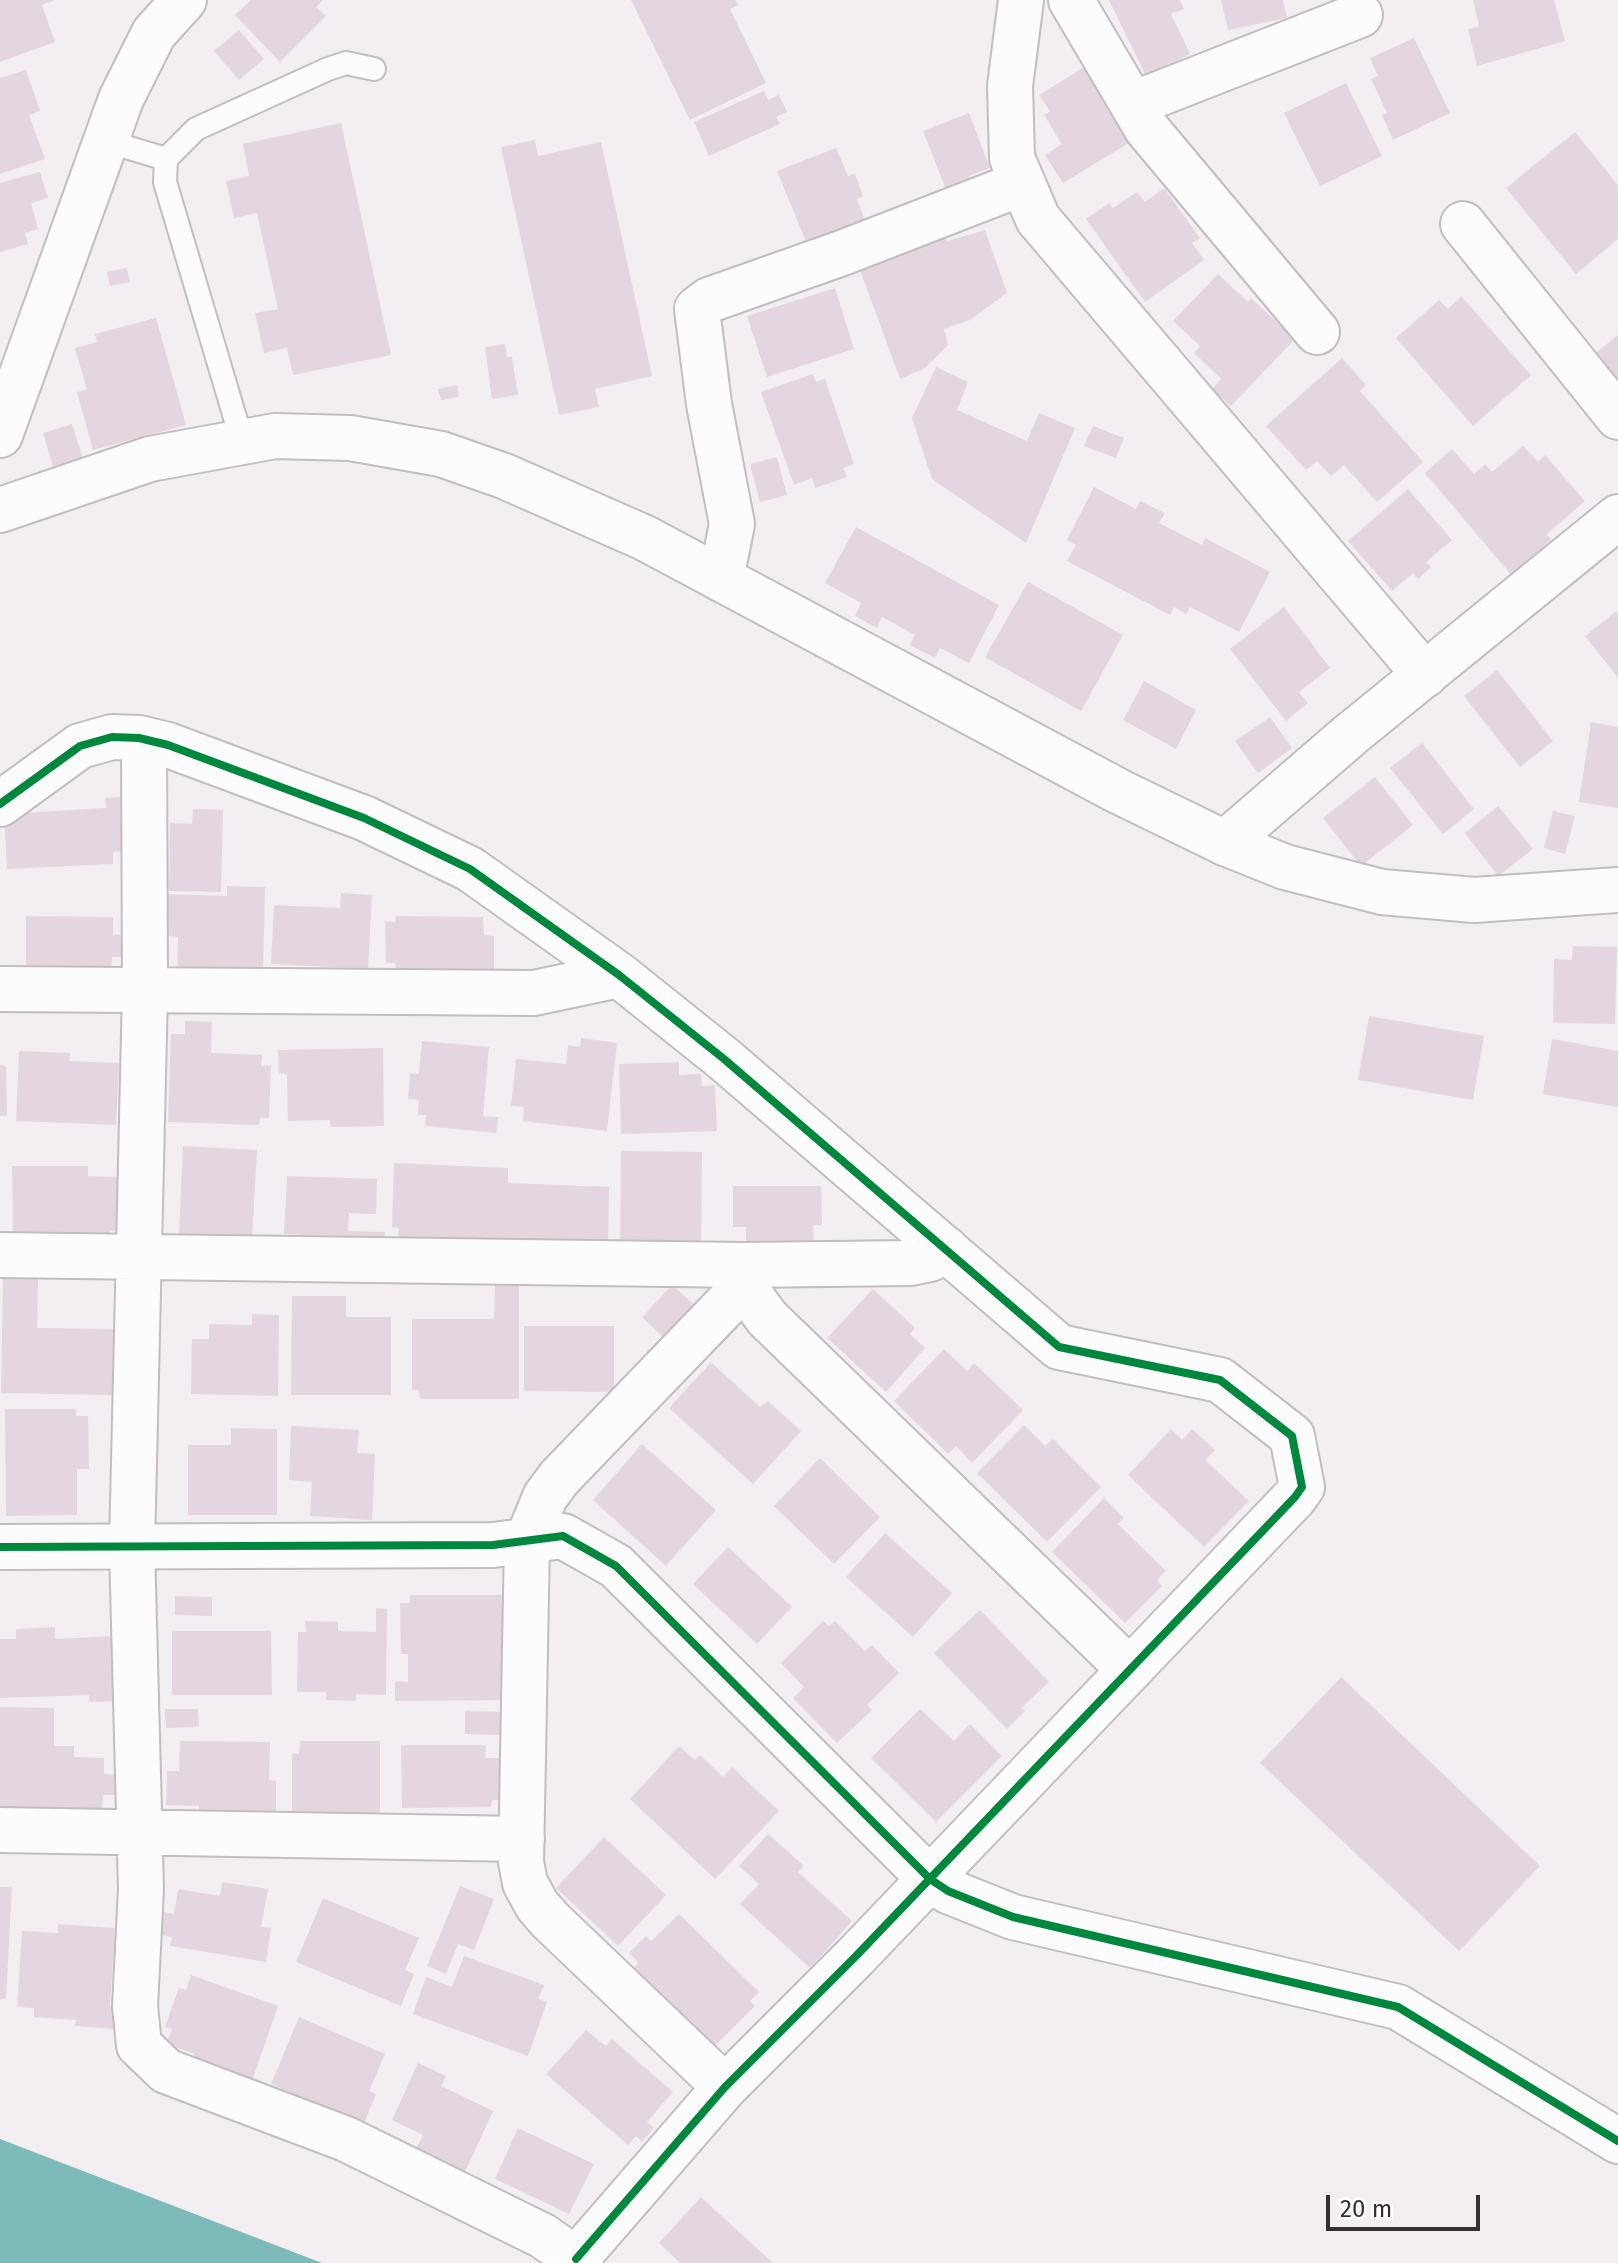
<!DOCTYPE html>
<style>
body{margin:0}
#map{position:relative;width:1618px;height:2263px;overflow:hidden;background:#f3eef1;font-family:"Fira Sans",sans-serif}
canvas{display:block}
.scale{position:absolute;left:1326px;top:2195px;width:154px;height:36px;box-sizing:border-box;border:4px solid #332f32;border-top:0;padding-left:10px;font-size:24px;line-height:28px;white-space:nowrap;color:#332f32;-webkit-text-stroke:6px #fffbfe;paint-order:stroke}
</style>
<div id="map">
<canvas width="1618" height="2263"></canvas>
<div class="scale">20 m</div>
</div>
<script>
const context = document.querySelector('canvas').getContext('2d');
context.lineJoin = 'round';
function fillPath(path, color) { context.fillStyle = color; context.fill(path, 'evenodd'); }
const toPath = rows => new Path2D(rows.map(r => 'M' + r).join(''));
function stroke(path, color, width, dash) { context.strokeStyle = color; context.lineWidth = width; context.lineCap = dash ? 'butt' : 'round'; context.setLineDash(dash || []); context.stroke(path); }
fillPath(toPath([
 [0,2139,322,2263,0,2263]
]), '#7dbbba');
fillPath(toPath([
 [0,0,55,0,42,5,55,42,0,62],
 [251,0,323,0,316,7,326,16,280,62,235,15],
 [631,0,735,0,738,5,730,9,766,83,690,120],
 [1109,0,1180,0,1184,9,1171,14,1190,54,1146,76],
 [1221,0,1283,0,1287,18,1228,30],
 [1473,0,1554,0,1565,41,1477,66,1468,29,1479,26],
 [239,30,264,59,239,80,214,51],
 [1414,38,1450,113,1393,140,1382,115,1387,113,1371,79,1378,76,1370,58],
 [1086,66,1132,141,1063,183,1045,155,1062,144,1044,115,1050,111,1039,95],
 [26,70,40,111,29,115,45,159,0,174,0,78],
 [1346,83,1382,156,1320,186,1284,113],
 [764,91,768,100,779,95,787,112,776,117,780,124,709,156,694,122],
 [969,113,990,168,969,176,971,184,947,192,923,131],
 [341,123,391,355,293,375,287,348,264,353,255,313,278,309,257,213,234,218,226,181,249,176,243,144],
 [1575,132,1618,185,1618,239,1576,274,1506,188],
 [535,140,538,156,601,142,652,376,595,389,599,407,559,415,501,147],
 [836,148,848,176,855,174,863,196,857,199,865,221,807,244,777,171],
 [40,172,48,198,31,203,38,229,25,233,28,244,0,252,0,183],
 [1164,188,1200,238,1192,243,1204,260,1145,302,1086,219,1109,203,1113,208,1137,192,1145,202],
 [985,230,1007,293,970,320,944,329,948,345,925,368,900,379,860,270,945,238,948,241],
 [127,268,130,282,110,286,107,272],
 [1218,274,1248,302,1251,298,1295,339,1231,406,1212,389,1221,379,1194,353,1200,346,1173,321],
 [835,288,854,349,767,377,747,316],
 [1461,296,1531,375,1473,426,1396,338,1439,300,1448,309],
 [156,318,186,425,93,450,77,392,87,390,75,348,97,342,95,334],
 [1618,335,1618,386,1593,355],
 [505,344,507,357,512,357,518,395,492,399,485,347],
 [1342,358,1366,385,1360,391,1423,462,1377,502,1344,465,1331,476,1317,461,1306,470,1266,426],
 [936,367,968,382,957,410,1027,441,1039,413,1075,428,1026,543,932,479,912,418],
 [813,374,816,382,825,379,854,464,843,468,847,477,815,488,812,478,794,485,761,392],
 [457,385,459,397,441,400,438,389],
 [72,424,83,458,53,467,43,433],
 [1093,426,1124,438,1116,458,1084,446],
 [1523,446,1538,462,1545,455,1585,501,1546,535,1551,539,1513,577,1425,473,1452,449,1474,474,1485,464,1492,472],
 [777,457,787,495,760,502,750,464],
 [1094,487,1136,509,1140,501,1165,513,1159,523,1202,545,1205,538,1270,572,1239,632,1190,607,1186,614,1174,607,1170,615,1067,561,1076,545,1067,540],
 [1408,489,1452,540,1426,562,1431,567,1418,579,1413,573,1392,591,1348,541],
 [856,527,999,605,969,663,940,648,935,658,910,645,915,635,882,617,877,628,855,616,861,603,825,583],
 [1028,582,1123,635,1081,711,985,657],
 [1284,607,1330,668,1299,692,1308,703,1286,721,1230,649],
 [1617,611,1618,613,1618,678,1585,636],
 [1497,670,1553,741,1520,767,1464,696],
 [1144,681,1196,710,1176,749,1123,720],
 [1270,717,1292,748,1258,773,1235,741],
 [1591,722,1618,727,1618,808,1579,802],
 [1422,743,1474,809,1443,834,1390,768],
 [1375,777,1413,825,1361,866,1323,818],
 [121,797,124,851,113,852,113,864,7,869,4,814,106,808,105,798],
 [1498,806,1533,849,1498,876,1465,833],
 [193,809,223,810,221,892,169,891,170,823,192,824],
 [1553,811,1575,816,1565,854,1544,848],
 [227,886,265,887,263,974,177,973,178,937,166,936,167,894,227,896],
 [341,893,372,895,368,969,271,964,274,905,340,908],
 [26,916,113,917,113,935,124,935,124,957,112,957,111,970,26,969],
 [396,916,483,917,484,935,494,936,494,971,396,971,395,963,386,963,385,921,395,922],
 [1573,946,1617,947,1615,1024,1553,1023,1554,959,1572,960],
 [1369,1016,1484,1036,1473,1100,1358,1080],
 [185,1021,212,1022,211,1053,262,1055,261,1066,271,1065,269,1118,260,1118,259,1125,168,1122,171,1034,185,1034],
 [581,1038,617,1043,607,1131,523,1121,524,1107,511,1106,516,1059,566,1064,568,1045,580,1047],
 [1552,1039,1618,1051,1618,1107,1543,1094],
 [422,1041,489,1047,483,1116,498,1117,496,1133,425,1126,426,1115,418,1115,419,1100,408,1099,410,1073,419,1074],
 [383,1048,384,1126,331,1127,330,1120,288,1121,287,1074,279,1073,278,1050],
 [19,1051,70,1053,69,1061,119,1063,116,1125,16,1121],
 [679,1062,679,1075,701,1074,702,1086,715,1085,717,1131,621,1134,619,1064],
 [0,1065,6,1066,7,1116,0,1116],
 [183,1146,257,1150,252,1238,179,1234],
 [621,1151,702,1152,701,1242,620,1242],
 [394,1163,508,1168,508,1183,609,1187,608,1242,544,1240,544,1248,414,1243,414,1238,398,1237,399,1228,392,1227],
 [12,1166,88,1166,88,1176,118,1177,118,1231,110,1231,110,1239,13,1239],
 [287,1176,377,1179,376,1214,349,1213,348,1231,385,1232,384,1245,348,1245,348,1237,284,1234],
 [733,1186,821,1186,822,1225,813,1225,814,1244,746,1245,746,1227,733,1227],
 [3,1279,38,1279,37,1328,114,1329,114,1395,1,1393],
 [495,1285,519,1286,519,1399,420,1399,419,1390,412,1390,412,1319,494,1319],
 [672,1285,696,1306,665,1339,642,1317],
 [873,1289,915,1328,910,1334,925,1348,886,1392,827,1338],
 [292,1296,346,1296,346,1317,391,1317,391,1395,291,1395],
 [252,1314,279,1315,278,1396,191,1394,192,1339,209,1339,209,1324,252,1325],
 [524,1326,614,1326,614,1392,524,1391],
 [944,1349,967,1371,974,1363,1023,1410,972,1463,956,1446,948,1454,894,1401],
 [711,1362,760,1407,768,1401,801,1431,753,1484,669,1408],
 [5,1409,76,1409,76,1416,88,1416,89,1469,77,1469,77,1515,6,1516],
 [1024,1425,1045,1446,1053,1439,1101,1487,1047,1542,977,1473],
 [291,1426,359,1430,357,1453,375,1454,372,1520,310,1516,312,1482,289,1480],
 [231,1428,277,1429,277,1515,188,1515,188,1445,231,1445],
 [1171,1429,1182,1440,1192,1429,1215,1450,1205,1460,1249,1501,1204,1547,1128,1475],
 [642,1444,716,1510,666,1566,593,1500],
 [820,1458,880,1517,834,1564,774,1506],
 [1104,1498,1124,1518,1118,1524,1166,1571,1157,1580,1162,1586,1125,1623,1052,1552],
 [885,1533,952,1593,913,1637,846,1577],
 [728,1547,792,1607,757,1644,693,1584],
 [410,1595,504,1595,505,1700,395,1701,395,1681,408,1682,408,1654,401,1654,400,1603,410,1603],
 [175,1596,212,1597,212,1616,175,1615],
 [376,1608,387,1609,386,1695,356,1694,356,1701,326,1700,326,1692,297,1692,298,1632,306,1632,305,1621,338,1622,338,1631,376,1632],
 [980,1610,1049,1682,1021,1708,1025,1711,1007,1729,934,1653],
 [823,1621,829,1626,835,1621,865,1651,872,1645,899,1673,867,1705,872,1710,837,1743,793,1698,804,1687,781,1663],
 [55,1627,55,1639,113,1636,116,1701,89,1702,89,1695,0,1698,0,1639,16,1639,16,1629],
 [172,1631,271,1631,272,1695,172,1695],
 [1341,1677,1540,1866,1459,1951,1260,1763],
 [0,1707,54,1708,54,1746,74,1746,74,1757,104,1758,104,1774,117,1775,117,1795,103,1795,102,1810,0,1808],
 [165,1709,198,1709,199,1727,166,1728],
 [920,1709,954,1741,970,1724,1002,1756,936,1822,871,1758],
 [465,1711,507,1712,506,1735,465,1734],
 [180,1741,270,1742,269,1780,276,1781,276,1817,199,1815,199,1806,166,1805,167,1771,179,1771],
 [300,1741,380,1741,380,1813,292,1812,292,1753,299,1754],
 [401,1745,486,1745,485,1758,508,1758,509,1800,492,1800,491,1807,402,1808],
 [679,1746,695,1760,700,1755,723,1777,732,1767,779,1811,715,1879,630,1799],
 [768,1834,804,1866,798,1872,852,1921,810,1968,740,1904,759,1884,739,1866],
 [604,1837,666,1895,618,1946,556,1888],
 [222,1882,268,1889,261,1927,271,1928,266,1962,170,1946,172,1937,161,1935,164,1912,174,1914,178,1889,220,1896],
 [460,1886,494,1899,474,1950,458,1944,446,1974,427,1966],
 [0,1887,12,1887,6,1999,0,1999],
 [323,1898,419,1938,405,1970,414,1974,401,2006,296,1962],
 [679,1914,759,1992,750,2001,755,2006,715,2046,634,1967,639,1963,629,1953,646,1936,651,1941],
 [58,1924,115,1928,110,2006,115,2007,114,2029,75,2026,76,2020,34,2017,34,2008,17,2007,22,1931,58,1933],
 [464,1956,544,1985,538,1999,547,2002,528,2056,413,2014,426,1977,452,1987],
 [191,1975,278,2006,252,2081,193,2060,194,2054,166,2044,172,2029,165,2027,179,1988,186,1990],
 [299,2017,385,2054,369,2091,376,2094,364,2124,271,2084],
 [586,2030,606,2046,612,2039,673,2092,647,2122,654,2128,642,2142,636,2136,628,2145,546,2074],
 [418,2063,446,2076,441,2086,493,2111,465,2172,416,2149,423,2135,392,2120],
 [518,2128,594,2164,569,2214,495,2179],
 [701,2197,704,2200,773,2263,680,2263,659,2243]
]), '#e4d6e0');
const service = toPath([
 [106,141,166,159],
 [242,441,165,182,166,159,196,129,328,69,346,63,374,69]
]);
const minor = toPath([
 [1021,0,1010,86,1012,158,1038,219,1425,675],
 [1071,0,1147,129,1317,332],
 [1133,104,1360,15],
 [1463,224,1618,417],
 [721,579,732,524,709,404,697,309,709,300,842,253,1020,184],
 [144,739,145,991,132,1547,141,1889,135,2006,139,2045,166,2071,346,2139,543,2236,581,2263],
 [0,804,80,746,112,737,139,738,168,745,364,818,470,869,619,975,724,1059,1059,1347,1220,1380,1292,1436,1302,1487,1295,1497,856,1956,725,2087,576,2259],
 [1225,843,1350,735,1618,517],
 [0,989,534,993,619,975],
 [0,1255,743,1265,911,1263,930,1259,946,1249],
 [743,1265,748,1292,767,1318,1130,1670],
 [0,1830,522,1839],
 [725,2087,550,1920,537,1905,525,1883,521,1862,527,1541,545,1497,559,1478,746,1284]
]);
const tertiary = toPath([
 [0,435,121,99,154,33,184,0],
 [0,510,150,459,275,436,350,438,441,454,504,476,645,538,1118,791,1225,843,1285,867,1382,892,1474,900,1618,890],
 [0,1547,493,1545,563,1536,616,1566,930,1879,948,1891,1013,1917,1398,2007,1618,2141]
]);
stroke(service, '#c2bdc0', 26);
stroke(minor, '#c2bdc0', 48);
stroke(tertiary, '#c2bdc0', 48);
stroke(service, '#fdfcfd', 22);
stroke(minor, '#fdfcfd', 44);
stroke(tertiary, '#fdfcfd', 44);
stroke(toPath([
 [0,804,80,746,112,737,139,738,168,745,364,818,470,869,619,975,724,1059,1059,1347,1220,1380,1292,1436,1302,1487,1295,1497,856,1956,725,2087,576,2259],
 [0,1547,493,1545,563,1536,616,1566,930,1879,948,1891,1013,1917,1398,2007,1618,2141]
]), '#00873e', 8);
</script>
